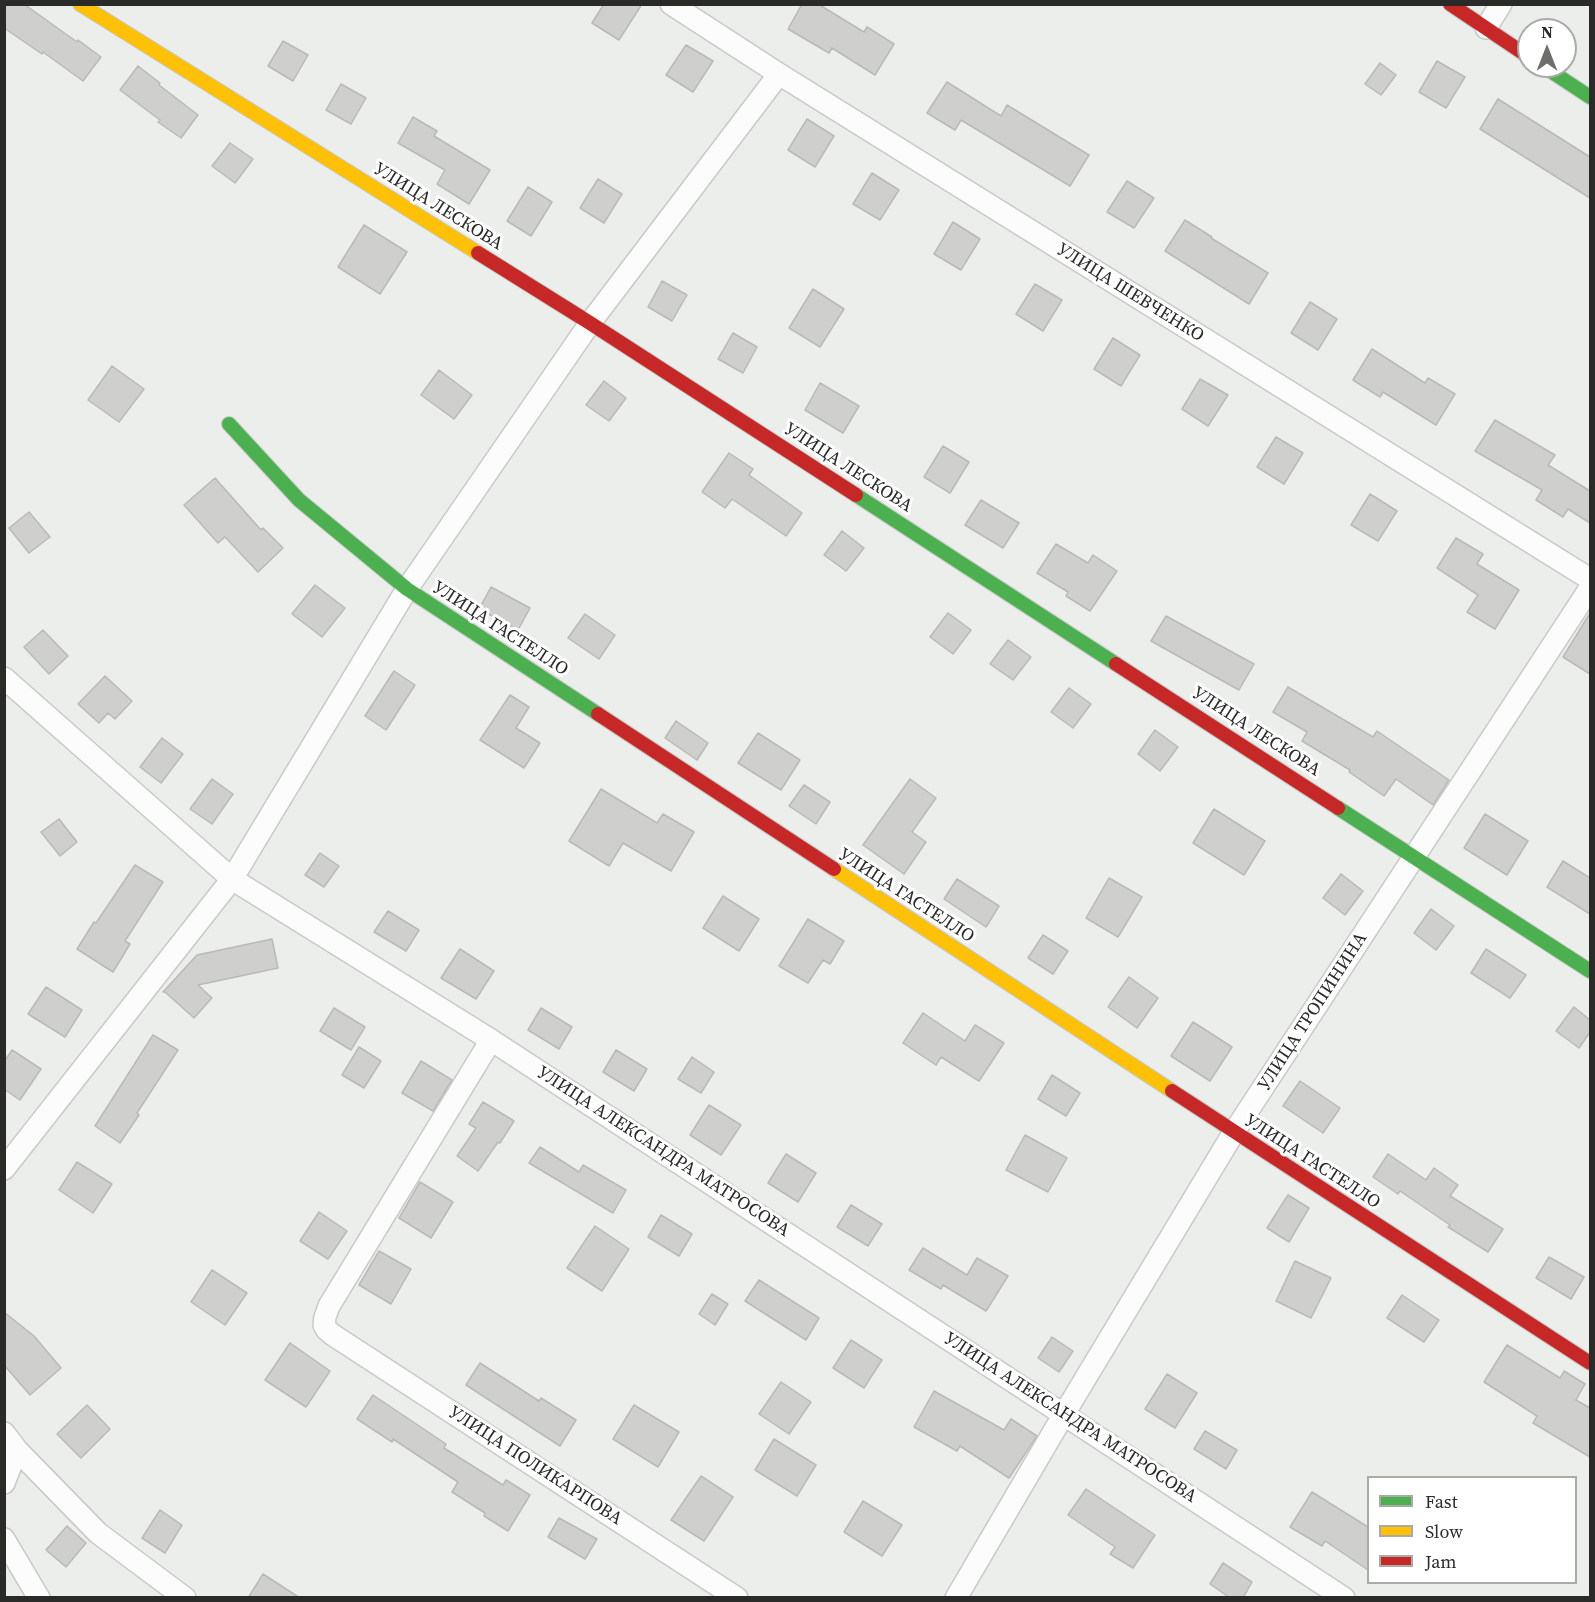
<!DOCTYPE html>
<meta charset="utf-8">
<style>
body{margin:0}
#map{position:relative;width:1595px;height:1602px;overflow:hidden;background:#eceeeb;font-family:"Source Serif 4",serif}
canvas{display:block}
.frame{position:absolute;inset:0;border:6px solid #2a2b29;pointer-events:none}
.legend{position:absolute;left:1367px;top:1476px;width:210px;height:108px;box-sizing:border-box;background:#fff;border:2px solid #aaaaa9;margin:0;padding:8px 10px;list-style:none;font-size:18px;color:#2a2b29}
.legend li{display:flex;align-items:center;gap:12px;height:30px}
.legend b{width:30px;border:2px solid #aaaaa9}
.north{position:absolute;left:1517px;top:18px;width:60px;height:60px;box-sizing:border-box;background:#fff;border:2px solid #aaaaa9;border-radius:50%;rotate:0deg;font-size:16px;font-weight:700;line-height:24px;text-align:center;color:#2a2b29}
.north::after{content:'';display:block;margin:auto;width:21px;height:27px;background:#6e6f6d;clip-path:polygon(50% 0,100% 100%,50% 72%,0 100%)}
</style>
<div id="map">
<canvas width="1595" height="1602"></canvas>
<div class="frame"></div>
<ul class="legend">
<li><b style="height:8px;background:#4caf50"></b>Fast</li>
<li><b style="height:8px;background:#ffc107"></b>Slow</li>
<li><b style="height:8px;background:#c62828"></b>Jam</li>
</ul>
<div class="north">N</div>
</div>
<script>
const context = document.querySelector('canvas').getContext('2d');
context.lineJoin = 'round';
function fillPath(path, color) { context.fillStyle = color; context.fill(path, 'evenodd'); }
const toPath = rows => new Path2D(rows.map(r => 'M' + r).join(''));
function stroke(path, color, width, dash) { context.strokeStyle = color; context.lineWidth = width; context.lineCap = dash ? 'butt' : 'round'; context.setLineDash(dash || []); context.stroke(path); }
function label(font, color, halo, rows, align = 'center') {
  context.font = font + ' "Source Serif 4",serif'; context.lineWidth = 6; context.setLineDash([]); context.textBaseline = 'middle'; context.strokeStyle = halo; context.fillStyle = color; for (const [text, x, y, turn = 0] of rows) {
    context.save(); context.translate(x, y); context.rotate((+turn || 0) * Math.PI / 180); context.textAlign = isNaN(turn) ? turn : align; if (halo) context.strokeText(text, 0, 0); context.fillText(text, 0, 0); context.restore();
  }
}
const building = toPath([
 [4,4,24,4,77,42,78,40,101,57,83,81,43,52,42,54,4,28,4,4],
 [604,4,642,4,619,40,592,23,604,4],
 [802,4,818,4,864,32,867,27,894,44,875,75,832,48,829,53,788,29,802,4],
 [283,41,308,55,293,81,268,66,283,41],
 [686,45,713,61,693,92,666,75,686,45],
 [1437,61,1465,77,1446,108,1419,92,1437,61],
 [1380,63,1396,75,1381,95,1365,84,1380,63],
 [138,66,160,83,159,85,198,115,181,138,158,122,160,120,120,90,138,66],
 [947,82,1001,116,1007,105,1089,155,1070,186,961,120,955,130,927,113,947,82],
 [341,84,366,98,351,124,326,110,341,84],
 [1498,99,1590,157,1590,198,1480,129,1498,99],
 [413,117,437,131,434,136,490,170,469,204,437,184,445,170,398,143,413,117],
 [807,119,834,136,815,167,788,150,807,119],
 [230,143,253,159,235,183,212,166,230,143],
 [872,173,899,190,880,220,853,204,872,173],
 [598,179,622,194,604,223,580,208,598,179],
 [1127,181,1154,198,1134,228,1107,212,1127,181],
 [528,187,552,202,531,236,507,221,528,187],
 [1185,220,1212,237,1211,238,1268,273,1249,304,1165,251,1185,220],
 [953,222,980,239,961,270,934,254,953,222],
 [364,225,407,252,380,294,338,267,364,225],
 [662,281,687,295,672,321,648,307,662,281],
 [1035,284,1062,300,1043,331,1016,314,1035,284],
 [813,289,844,309,820,347,789,328,813,289],
 [1310,302,1337,319,1318,350,1291,333,1310,302],
 [733,333,757,347,743,373,718,359,733,333],
 [1113,338,1140,355,1121,386,1094,369,1113,338],
 [1372,349,1425,383,1428,378,1455,394,1436,425,1383,392,1380,397,1353,380,1372,349],
 [112,366,144,389,119,422,88,400,112,366],
 [439,370,472,395,454,419,421,395,439,370],
 [1200,379,1228,395,1208,426,1182,409,1200,379],
 [604,381,626,398,609,421,586,405,604,381],
 [820,383,859,406,843,433,805,410,820,383],
 [1495,420,1555,455,1548,465,1590,491,1590,523,1568,509,1563,517,1536,500,1542,490,1475,451,1495,420],
 [1276,437,1303,453,1284,484,1257,467,1276,437],
 [943,446,969,462,950,493,924,477,943,446],
 [729,453,753,469,749,475,802,513,786,536,732,499,725,508,702,492,729,453],
 [215,478,261,530,263,528,283,548,258,572,225,537,218,543,184,505,215,478],
 [1370,494,1397,511,1378,541,1351,525,1370,494],
 [981,500,1019,523,1003,548,965,525,981,500],
 [29,512,50,537,29,553,9,528,29,512],
 [842,531,864,548,846,571,824,555,842,531],
 [1456,538,1483,554,1477,564,1519,590,1495,629,1467,612,1478,595,1437,568,1456,538],
 [1056,544,1088,563,1093,555,1117,571,1090,611,1066,596,1068,592,1037,573,1056,544],
 [315,585,345,608,322,637,292,614,315,585],
 [491,587,530,608,518,630,479,609,491,587],
 [948,613,971,630,953,654,930,637,948,613],
 [1590,613,1590,674,1563,657,1590,613],
 [585,614,615,635,599,659,568,638,585,614],
 [1166,616,1254,664,1239,690,1151,641,1166,616],
 [43,630,68,656,49,674,24,647,43,630],
 [1008,640,1031,657,1013,680,990,664,1008,640],
 [394,671,415,685,386,730,365,716,394,671],
 [105,676,132,701,115,719,108,713,99,723,78,704,105,676],
 [1288,687,1373,737,1377,731,1449,780,1433,805,1396,779,1384,796,1349,772,1350,770,1302,741,1307,732,1273,712,1288,687],
 [1069,688,1091,704,1073,728,1051,712,1069,688],
 [510,695,529,707,516,728,540,743,524,768,480,740,510,695],
 [676,721,708,743,697,760,665,738,676,721],
 [1155,730,1178,747,1160,771,1138,754,1155,730],
 [758,733,800,760,781,790,738,763,758,733],
 [162,738,183,754,161,783,140,767,162,738],
 [212,779,233,794,212,824,190,809,212,779],
 [910,779,936,798,912,832,926,842,904,874,863,845,910,779],
 [804,785,830,802,816,824,789,806,804,785],
 [601,789,657,823,663,814,694,832,671,871,623,843,609,866,569,841,601,789],
 [1214,809,1265,841,1244,875,1193,843,1214,809],
 [1485,814,1528,841,1507,875,1464,848,1485,814],
 [59,819,77,842,60,856,41,832,59,819],
 [320,853,339,866,324,887,305,875,320,853],
 [1563,861,1590,878,1590,914,1547,887,1563,861],
 [135,865,163,882,125,941,130,944,113,972,77,949,94,922,96,923,135,865],
 [1341,874,1363,891,1345,915,1323,898,1341,874],
 [1109,878,1142,897,1118,937,1086,918,1109,878],
 [957,879,999,906,986,927,944,899,957,879],
 [723,896,759,919,739,951,703,928,723,896],
 [1431,909,1454,926,1436,950,1414,933,1431,909],
 [388,911,419,930,406,951,374,932,388,911],
 [808,919,844,941,830,964,823,960,808,983,779,966,808,919],
 [1043,935,1068,951,1053,974,1028,958,1043,935],
 [272,939,278,968,198,985,212,998,194,1018,165,992,163,992,197,955,272,939],
 [460,949,494,971,476,999,441,978,460,949],
 [1486,949,1526,975,1510,998,1471,973,1486,949],
 [1129,977,1158,998,1137,1028,1108,1007,1129,977],
 [46,987,82,1010,65,1037,28,1014,46,987],
 [1574,1007,1590,1020,1590,1032,1579,1048,1556,1031,1574,1007],
 [334,1008,365,1027,351,1050,320,1031,334,1008],
 [541,1008,572,1027,559,1049,528,1030,541,1008],
 [923,1013,965,1041,975,1025,1004,1043,979,1081,941,1057,936,1065,903,1043,923,1013],
 [1193,1022,1232,1047,1210,1081,1171,1056,1193,1022],
 [153,1035,178,1050,137,1113,139,1115,120,1143,95,1126,153,1035],
 [359,1047,381,1061,364,1088,342,1075,359,1047],
 [12,1050,41,1069,20,1100,4,1089,4,1062,12,1050],
 [616,1050,647,1069,634,1091,603,1072,616,1050],
 [692,1057,714,1072,701,1093,678,1079,692,1057],
 [421,1061,452,1080,433,1111,402,1093,421,1061],
 [1052,1075,1080,1093,1066,1116,1038,1099,1052,1075],
 [1300,1081,1340,1108,1323,1133,1283,1106,1300,1081],
 [483,1102,514,1121,500,1143,498,1142,478,1171,457,1156,476,1128,469,1124,483,1102],
 [709,1105,741,1125,721,1155,690,1135,709,1105],
 [1025,1135,1067,1158,1048,1192,1006,1170,1025,1135],
 [540,1147,579,1172,583,1165,626,1190,613,1213,529,1163,540,1147],
 [786,1154,816,1173,798,1202,768,1183,786,1154],
 [1388,1154,1426,1180,1434,1168,1458,1185,1450,1196,1503,1229,1488,1252,1448,1227,1450,1225,1400,1191,1398,1194,1373,1177,1388,1154],
 [77,1162,112,1184,93,1213,59,1190,77,1162],
 [420,1182,453,1202,431,1238,399,1218,420,1182],
 [1288,1195,1309,1208,1289,1242,1267,1228,1288,1195],
 [851,1205,882,1224,868,1246,837,1227,851,1205],
 [319,1212,347,1231,328,1259,300,1241,319,1212],
 [661,1215,692,1234,679,1256,648,1237,661,1215],
 [595,1226,629,1249,602,1291,567,1268,595,1226],
 [923,1248,967,1275,977,1258,1008,1276,986,1311,943,1285,941,1289,909,1270,923,1248],
 [379,1251,411,1269,391,1304,359,1285,379,1251],
 [1549,1257,1584,1277,1571,1299,1536,1278,1549,1257],
 [1295,1261,1331,1278,1311,1318,1276,1301,1295,1261],
 [212,1270,247,1293,225,1325,191,1302,212,1270],
 [759,1280,819,1318,806,1340,745,1301,759,1280],
 [712,1294,728,1304,715,1325,699,1314,712,1294],
 [1402,1295,1439,1320,1424,1342,1387,1318,1402,1295],
 [4,1312,34,1336,61,1368,30,1395,4,1365,4,1312],
 [1052,1337,1073,1351,1059,1372,1038,1358,1052,1337],
 [851,1340,882,1360,864,1388,833,1368,851,1340],
 [290,1343,330,1371,306,1407,265,1380,290,1343],
 [1507,1345,1560,1378,1564,1371,1585,1384,1576,1400,1590,1408,1590,1457,1533,1423,1537,1416,1484,1382,1507,1345],
 [480,1363,539,1401,541,1398,576,1420,560,1446,466,1385,480,1363],
 [1167,1374,1197,1393,1175,1428,1145,1409,1167,1374],
 [781,1382,811,1402,789,1434,759,1414,781,1382],
 [934,1391,1004,1430,1011,1419,1037,1436,1009,1478,960,1446,957,1451,914,1427,934,1391],
 [373,1395,446,1444,444,1448,503,1485,506,1480,530,1495,508,1531,484,1516,485,1513,452,1492,458,1482,393,1439,392,1442,357,1419,373,1395],
 [87,1405,110,1429,81,1458,57,1434,87,1405],
 [634,1405,679,1432,658,1467,613,1439,634,1405],
 [1205,1431,1237,1450,1226,1469,1194,1449,1205,1431],
 [774,1439,816,1465,797,1496,755,1470,774,1439],
 [701,1476,733,1497,704,1541,671,1520,701,1476],
 [1086,1489,1155,1535,1133,1568,1110,1554,1115,1547,1068,1515,1086,1489],
 [1312,1492,1368,1527,1368,1570,1325,1541,1322,1546,1290,1527,1312,1492],
 [863,1501,902,1525,882,1556,844,1532,863,1501],
 [160,1510,182,1525,165,1553,142,1538,160,1510],
 [559,1518,597,1539,585,1559,548,1537,559,1518],
 [67,1526,86,1543,66,1567,46,1550,67,1526],
 [1223,1563,1252,1582,1243,1598,1230,1598,1210,1584,1223,1563],
 [263,1574,300,1598,248,1598,263,1574]
]);
fillPath(building, '#cfd0ce');
stroke(building, '#b9bab8', 1.5);
const street = toPath([
 [671,4,779,74,1590,579],
 [1486,28,1501,4],
 [4,678,232,879,491,1040,1344,1598],
 [491,1040,329,1306,325,1317,324,1325,327,1330,333,1335,737,1598],
 [4,1169,232,879,407,589,590,323,779,74],
 [4,1433,17,1450,4,1483],
 [17,1450,98,1533,185,1598],
 [4,1539,39,1598],
 [956,1598,1064,1414,1234,1132,1590,588]
]);
const fast = toPath([
 [1543,66,1590,97],
 [229,424,299,500,407,589,598,714],
 [856,495,1116,664],
 [1338,808,1590,971]
]);
const slow = toPath([
 [80,4,478,253],
 [834,869,1172,1091]
]);
const jam = toPath([
 [1450,4,1529,57],
 [478,253,590,323,856,495],
 [1116,664,1338,808],
 [598,714,834,869],
 [1172,1091,1590,1363]
]);
stroke(street, '#c8cac8', 24);
stroke(fast, '#c8cac8', 16);
stroke(slow, '#c8cac8', 16);
stroke(jam, '#c8cac8', 16);
stroke(street, '#fcfcfc', 21);
stroke(fast, '#4caf50', 14);
stroke(slow, '#ffc107', 14);
stroke(jam, '#c62828', 14);
label('18px', '#2a2b29', '#fff', [
 ["УЛИЦА ЛЕСКОВА",438,207,32],
 ["УЛИЦА ШЕВЧЕНКО",1130,293,32],
 ["УЛИЦА ЛЕСКОВА",848,468,33],
 ["УЛИЦА ГАСТЕЛЛО",500,629,33],
 ["УЛИЦА ЛЕСКОВА",1256,732,33],
 ["УЛИЦА ГАСТЕЛЛО",906,896,33],
 ["УЛИЦА ТРОПИНИНА",1313,1012,-57],
 ["УЛИЦА АЛЕКСАНДРА МАТРОСОВА",663,1152,33],
 ["УЛИЦА ГАСТЕЛЛО",1312,1162,33],
 ["УЛИЦА АЛЕКСАНДРА МАТРОСОВА",1070,1418,33],
 ["УЛИЦА ПОЛИКАРПОВА",535,1466,33]
]);
</script>
